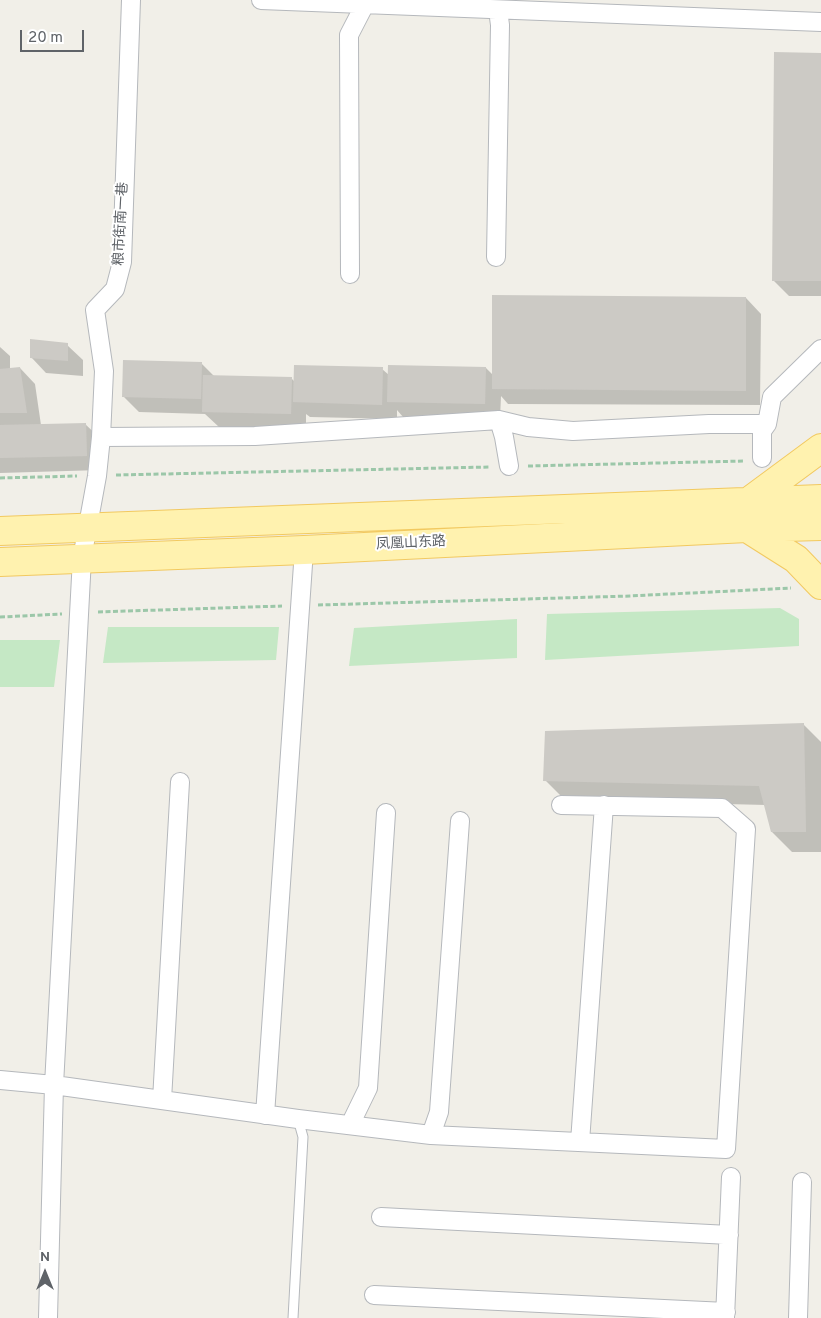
<!DOCTYPE html>
<meta charset="utf-8">
<style>
body{margin:0}
#map{position:relative;width:821px;height:1318px;overflow:hidden;background:#f1efe8;font-family:Overpass,sans-serif}
canvas{display:block}
.north{position:absolute;left:20px;top:1248px;width:50px;height:50px;-webkit-text-stroke:4px #fff;paint-order:stroke;rotate:0deg;font-size:14px;font-weight:700;line-height:20px;text-align:center;color:#5f6368}
.north::after{content:'';display:block;margin:auto;width:18px;height:22px;background:#5f6368;clip-path:polygon(50% 0,100% 100%,50% 72%,0 100%)}
.scale{position:absolute;left:20px;top:30px;width:64px;height:22px;box-sizing:border-box;border:2px solid #5f6368;border-top:0;padding-left:6px;font-size:15px;line-height:18px;white-space:nowrap;color:#5f6368;-webkit-text-stroke:4px #fff;paint-order:stroke}
</style>
<div id="map">
<canvas width="821" height="1318"></canvas>
<div class="north">N</div>
<div class="scale">20 m</div>
</div>
<script>
const context = document.querySelector('canvas').getContext('2d');
context.lineJoin = 'round';
function fillPath(path, color) { context.fillStyle = color; context.fill(path, 'evenodd'); }
const toPath = rows => new Path2D(rows.map(r => 'M' + r).join(''));
function stroke(path, color, width, dash) { context.strokeStyle = color; context.lineWidth = width; context.lineCap = dash ? 'butt' : 'round'; context.setLineDash(dash || []); context.stroke(path); }
function label(font, color, halo, rows, align = 'center') {
  context.font = font + ' Overpass,"Noto Sans SC",sans-serif'; context.lineWidth = 4; context.setLineDash([]); context.textBaseline = 'middle'; context.strokeStyle = halo; context.fillStyle = color; for (const [text, x, y, turn = 0] of rows) {
    context.save(); context.translate(x, y); context.rotate((+turn || 0) * Math.PI / 180); context.textAlign = isNaN(turn) ? turn : align; if (halo) context.strokeText(text, 0, 0); context.fillText(text, 0, 0); context.restore();
  }
}
fillPath(toPath([
 [780,608,799,619,799,646,545,660,547,614],
 [517,619,517,658,349,666,354,628],
 [108,627,279,627,276,660,103,663],
 [0,640,60,640,54,687,0,687]
]), '#c5e8c5');
fillPath(toPath([
 [821,54,821,296,789,296,773,280],
 [746,298,761,314,760,405,508,404,501,396,500,419,403,417,397,410,397,419,310,417,306,414,306,429,219,427,205,414,139,412,124,397,201,363,215,377,291,378,295,382,382,369,389,375,486,368,493,375],
 [67,345,83,360,83,376,46,373,31,357],
 [0,347,10,356,10,369,20,368,35,384,41,425,85,424,101,439,101,470,0,473],
 [803,724,821,742,821,852,792,852,772,832,766,805,565,800,545,780]
]), '#0003');
fillPath(toPath([
 [774,52,821,53,821,281,772,281],
 [492,295,746,297,746,391,492,389],
 [30,339,68,343,68,361,30,358],
 [123,360,202,362,201,399,122,397],
 [294,365,383,367,382,405,293,402],
 [388,365,486,367,485,404,387,402],
 [20,367,27,413,0,413,0,369],
 [203,375,292,377,291,414,202,412],
 [86,423,87,456,0,458,0,425],
 [804,723,806,832,771,832,759,786,543,781,545,731]
]), '#cccac5');
const lane = toPath([
 [293,1318,303,1137,298,1119]
]);
const street = toPath([
 [261,0,821,22],
 [496,257,500,25,498,10],
 [350,274,349,35,365,4,365,0],
 [499,420,504,437,509,466],
 [101,437,255,436,499,420,528,427,573,431,709,424,767,424,772,397,821,349],
 [762,458,762,431,767,424],
 [0,1080,54,1085,298,1119,431,1135,726,1149,746,829,722,808,561,805],
 [162,1100,180,782],
 [265,1115,304,550],
 [350,1125,368,1088,386,813],
 [431,1135,439,1112,460,821],
 [580,1142,604,805],
 [381,1217,729,1235],
 [374,1295,726,1312],
 [48,1318,54,1085,82,558,97,476,101,437,104,371,95,310,115,289,122,262,131,0],
 [725,1318,731,1177],
 [798,1318,802,1182]
]);
const primary = toPath([
 [748,502,821,448],
 [747,528,796,559,821,585],
 [0,531,821,499],
 [0,562,304,550,747,528,821,526]
]);
stroke(lane, '#b5b8bc', 11);
stroke(street, '#b5b8bc', 20);
stroke(primary, '#f2c960', 30);
stroke(toPath([
 [528,466,745,461],
 [116,475,490,467],
 [0,478,77,476],
 [318,605,630,596,791,588],
 [98,612,282,606],
 [0,617,62,614]
]), '#9cc7a9', 3, [5, 2.5]);
stroke(lane, '#fff', 9);
stroke(street, '#fff', 18);
stroke(primary, '#fff2af', 28);
label('14px', '#5f6368', '#fff', [
 ["粮市街南一巷",122,224,-87],
 ["凤凰山东路",411,544,-3]
]);
</script>
